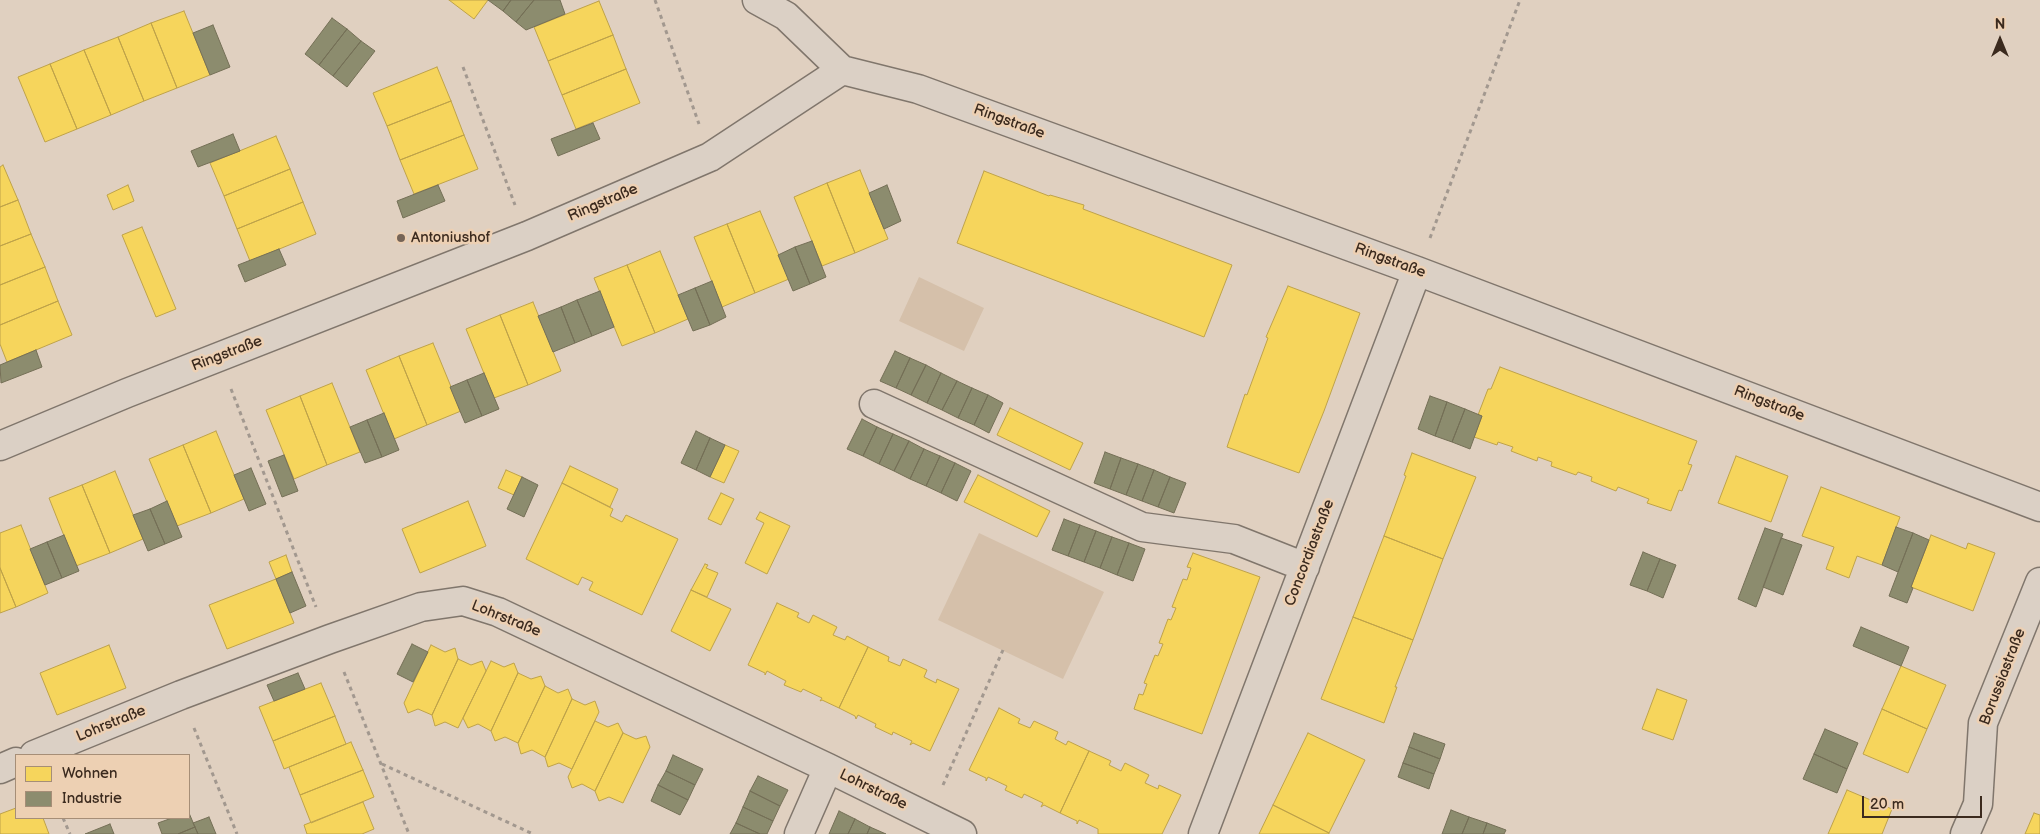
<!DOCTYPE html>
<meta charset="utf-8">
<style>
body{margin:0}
#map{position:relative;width:2040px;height:834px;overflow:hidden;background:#e0d0c0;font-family:"Balsamiq Sans",sans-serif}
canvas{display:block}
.legend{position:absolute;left:15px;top:754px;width:175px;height:65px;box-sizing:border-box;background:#edd0b3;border:1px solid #a68e77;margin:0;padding:6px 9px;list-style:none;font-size:15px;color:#3b2a1e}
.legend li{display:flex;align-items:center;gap:10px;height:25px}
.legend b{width:25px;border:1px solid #a68e77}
.north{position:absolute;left:1975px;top:15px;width:50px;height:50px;-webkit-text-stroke:4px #edd0b3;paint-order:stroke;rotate:0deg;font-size:14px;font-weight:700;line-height:20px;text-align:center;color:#3b2a1e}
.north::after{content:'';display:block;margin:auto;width:18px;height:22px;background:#3b2a1e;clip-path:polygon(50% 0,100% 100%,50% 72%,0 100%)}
.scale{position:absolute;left:1862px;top:796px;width:120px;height:22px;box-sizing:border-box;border:2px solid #3b2a1e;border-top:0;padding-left:6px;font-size:15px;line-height:18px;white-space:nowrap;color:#3b2a1e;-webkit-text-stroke:4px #edd0b3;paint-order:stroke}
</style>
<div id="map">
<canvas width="2040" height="834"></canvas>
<ul class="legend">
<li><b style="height:14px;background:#f6d55c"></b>Wohnen</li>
<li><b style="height:14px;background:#8c8c6e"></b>Industrie</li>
</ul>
<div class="north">N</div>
<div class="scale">20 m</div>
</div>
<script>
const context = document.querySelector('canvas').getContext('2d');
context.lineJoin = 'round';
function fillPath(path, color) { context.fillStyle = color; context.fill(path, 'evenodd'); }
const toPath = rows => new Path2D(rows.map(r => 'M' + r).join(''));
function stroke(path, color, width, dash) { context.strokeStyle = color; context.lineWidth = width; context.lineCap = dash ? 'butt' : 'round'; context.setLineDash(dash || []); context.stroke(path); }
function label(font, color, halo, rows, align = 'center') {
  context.font = font + ' "Balsamiq Sans",sans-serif'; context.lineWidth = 5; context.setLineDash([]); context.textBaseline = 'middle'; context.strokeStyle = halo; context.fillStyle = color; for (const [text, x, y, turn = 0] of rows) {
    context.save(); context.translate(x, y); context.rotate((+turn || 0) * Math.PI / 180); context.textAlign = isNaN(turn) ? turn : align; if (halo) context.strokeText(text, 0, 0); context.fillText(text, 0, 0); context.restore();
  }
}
fillPath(toPath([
 [919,277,984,308,964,351,899,321],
 [979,533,1104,592,1063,679,938,620]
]), '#d5c0aa');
const homes = toPath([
 [449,0,488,0,474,19,449,0],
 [599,1,613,35,548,61,534,27,599,1],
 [184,11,210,75,177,88,151,23,184,11],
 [151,23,177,88,144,101,118,37,151,23],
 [613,35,626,69,562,95,548,61,613,35],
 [118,37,144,101,111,115,84,50,118,37],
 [84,50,111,115,77,129,50,64,84,50],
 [50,64,77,129,45,142,18,77,50,64],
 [437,67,451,101,387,126,373,93,437,67],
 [626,69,640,103,576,129,562,95,626,69],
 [451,101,464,135,400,160,387,126,451,101],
 [464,135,478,169,414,194,400,160,464,135],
 [276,136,290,169,224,196,210,163,276,136],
 [3,165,18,200,0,207,0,167,3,165],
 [290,169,303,202,237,229,224,196,290,169],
 [860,170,888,239,855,253,827,183,860,170],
 [984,171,1049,196,1050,195,1084,205,1083,209,1232,265,1204,337,957,243,984,171],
 [827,183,855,253,822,266,794,197,827,183],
 [128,185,134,201,113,210,107,195,128,185],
 [18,200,31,234,0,246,0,207,18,200],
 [303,202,316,234,250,261,237,229,303,202],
 [760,211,789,279,755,293,727,224,760,211],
 [727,224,755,293,722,307,694,237,727,224],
 [142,227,176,309,156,317,122,235,142,227],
 [31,234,45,267,0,285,0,246,31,234],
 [660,251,688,319,655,333,627,265,660,251],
 [627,265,655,333,622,346,594,278,627,265],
 [45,267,58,301,0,325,0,285,45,267],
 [1288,286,1360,313,1324,411,1299,473,1227,447,1245,394,1247,395,1268,338,1266,337,1288,286],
 [58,301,72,335,7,362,0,344,0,325,58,301],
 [533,302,561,371,528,385,500,315,533,302],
 [500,315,528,385,494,398,466,329,500,315],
 [433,343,461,411,427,425,399,356,433,343],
 [399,356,427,425,394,439,366,370,399,356],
 [1500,367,1697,441,1688,464,1692,465,1682,491,1679,490,1671,511,1647,503,1649,499,1618,487,1616,491,1591,481,1592,477,1578,472,1576,475,1551,466,1552,462,1538,457,1537,461,1511,451,1513,447,1498,442,1497,445,1474,437,1482,416,1478,415,1488,389,1491,389,1500,367],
 [332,383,360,452,327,465,300,396,332,383],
 [300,396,327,465,294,479,266,410,300,396],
 [1010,408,1083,443,1070,470,997,435,1010,408],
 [216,431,244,499,211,513,183,445,216,431],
 [183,445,211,513,177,526,149,459,183,445],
 [725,445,739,451,724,483,710,477,725,445],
 [1412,453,1476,477,1443,559,1384,536,1406,476,1404,475,1412,453],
 [1736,456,1788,476,1771,522,1718,503,1736,456],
 [570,466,618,489,610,507,562,483,570,466],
 [506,470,522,477,514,495,498,488,506,470],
 [115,471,143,539,110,553,82,485,115,471],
 [978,475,1050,511,1037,537,964,502,978,475],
 [562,483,613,509,610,516,622,522,626,515,678,539,642,615,589,590,593,582,582,577,578,585,526,559,562,483],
 [82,485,110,553,76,566,49,498,82,485],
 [1821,487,1900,517,1882,565,1857,556,1849,578,1826,569,1834,547,1802,536,1821,487],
 [721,493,734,499,721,525,708,519,721,493],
 [468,501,486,546,420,573,402,529,468,501],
 [760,512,790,526,767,574,745,563,764,523,756,519,760,512],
 [21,525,48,593,16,607,0,568,0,533,21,525],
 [1931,535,1966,549,1968,543,1995,553,1973,611,1911,587,1931,535],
 [1384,536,1443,559,1413,640,1353,617,1384,536],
 [1193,553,1260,577,1202,734,1134,709,1139,694,1143,695,1147,684,1144,683,1155,655,1158,656,1163,644,1159,643,1168,619,1171,620,1176,608,1172,607,1183,579,1187,580,1191,568,1187,567,1193,553],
 [286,555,292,572,276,579,269,562,286,555],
 [705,564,708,565,706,568,718,573,707,597,691,590,705,564],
 [0,568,16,607,0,613,0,568],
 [276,579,294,623,227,649,209,605,276,579],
 [691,590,731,609,710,651,671,631,691,590],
 [777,603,799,613,797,617,809,623,813,615,837,627,833,635,845,640,847,636,868,647,839,708,822,700,820,701,822,698,803,689,801,692,784,685,786,681,767,671,765,675,765,673,748,665,777,603],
 [1353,617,1413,640,1395,687,1397,687,1384,723,1321,699,1353,617],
 [109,645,126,688,57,715,40,673,109,645],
 [431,645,445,652,455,648,458,659,432,715,418,709,408,713,404,703,431,645],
 [868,647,889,657,888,661,900,666,903,659,927,670,924,677,936,683,937,679,959,689,930,751,913,743,910,745,912,741,893,732,892,735,875,727,876,724,858,715,856,719,855,716,839,708,868,647],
 [458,659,471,665,482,661,486,671,458,728,445,722,435,726,432,715,458,659],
 [491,661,504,667,514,663,518,673,491,731,478,724,468,728,463,718,491,661],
 [1901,666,1946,685,1927,729,1882,709,1901,666],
 [518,673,531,679,541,676,545,686,518,743,505,737,495,741,491,731,518,673],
 [321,683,335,716,273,741,259,707,321,683],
 [545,686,558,693,568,689,572,699,545,757,532,750,521,754,518,743,545,686],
 [1657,689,1687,700,1673,740,1642,729,1657,689],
 [572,699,585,705,595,701,599,712,572,769,559,763,548,767,545,757,572,699],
 [999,708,1020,719,1018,723,1030,728,1034,721,1058,732,1055,739,1066,745,1068,741,1089,751,1060,813,1044,805,1041,807,1043,803,1024,794,1022,798,1005,790,1007,786,988,777,986,781,986,778,969,770,999,708],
 [1882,709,1927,729,1908,773,1863,754,1882,709],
 [335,716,346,744,284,769,273,741,335,716],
 [595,721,608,727,618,723,623,733,595,791,582,784,572,788,568,777,595,721],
 [623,733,636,739,646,736,650,747,623,803,609,797,599,801,595,791,623,733],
 [1308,733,1365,760,1329,833,1273,805,1308,733],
 [351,742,363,770,300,795,289,767,351,742],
 [1089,751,1111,761,1109,765,1121,771,1125,763,1149,775,1145,783,1158,789,1159,785,1181,795,1162,834,1098,834,1098,829,1079,820,1077,824,1077,821,1060,813,1089,751],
 [363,770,374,797,311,823,300,795,363,770],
 [1847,790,1892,809,1882,834,1828,834,1847,790],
 [363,802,374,829,362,834,307,834,304,825,363,802],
 [1273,805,1329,833,1329,834,1259,834,1273,805],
 [16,808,16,818,43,818,49,834,0,834,0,814,16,808],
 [2034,813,2040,815,2040,834,2025,834,2034,813]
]);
fillPath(homes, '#f6d55c');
stroke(homes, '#bea249', 1);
const industry = toPath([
 [488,0,511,0,503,11,488,0],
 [511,0,534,0,516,22,503,11,511,0],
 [534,0,560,0,565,14,526,30,516,22,534,0],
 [332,18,347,29,319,65,305,54,332,18],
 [213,25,230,67,210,75,193,33,213,25],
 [347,29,361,41,333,76,319,65,347,29],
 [361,41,375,51,347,87,333,76,361,41],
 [593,123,600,139,558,156,551,139,593,123],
 [233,134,240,151,198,167,191,151,233,134],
 [438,185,445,201,403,218,397,201,438,185],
 [887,185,901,221,884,229,869,193,887,185],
 [812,241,826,277,810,284,795,247,812,241],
 [795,247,810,284,793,291,778,255,795,247],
 [279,249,286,265,245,282,238,265,279,249],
 [712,281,726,317,710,325,695,288,712,281],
 [695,288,710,325,693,331,678,295,695,288],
 [600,291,614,327,592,336,577,300,600,291],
 [577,300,592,336,575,343,561,307,577,300],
 [561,307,575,343,553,352,538,316,561,307],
 [36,350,42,367,1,383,0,365,36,350],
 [895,351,910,358,896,388,880,381,895,351],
 [910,358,926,365,911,395,896,388,910,358],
 [926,365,941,373,927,403,911,395,926,365],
 [484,373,499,409,482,416,467,380,484,373],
 [941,373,957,381,942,410,927,403,941,373],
 [467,380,482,416,465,423,450,387,467,380],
 [957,381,972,388,958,418,942,410,957,381],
 [972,388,988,395,974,425,958,418,972,388],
 [988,395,1003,403,989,433,974,425,988,395],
 [1430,396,1447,402,1435,436,1418,429,1430,396],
 [1447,402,1465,409,1452,442,1435,436,1447,402],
 [1465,409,1482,416,1470,449,1452,442,1465,409],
 [384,413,399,450,382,457,367,420,384,413],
 [862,419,877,427,863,456,847,449,862,419],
 [367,420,382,457,365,463,350,427,367,420],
 [877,427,893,434,879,464,863,456,877,427],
 [696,431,710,438,696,470,681,463,696,431],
 [893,434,909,441,894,471,879,464,893,434],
 [710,438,725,445,710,477,696,470,710,438],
 [909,441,924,449,910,479,894,471,909,441],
 [924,449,940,456,926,486,910,479,924,449],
 [1105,452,1121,458,1110,489,1094,483,1105,452],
 [284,455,298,491,282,497,268,461,284,455],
 [940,456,955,463,941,493,926,486,940,456],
 [1121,458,1138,464,1126,495,1110,489,1121,458],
 [955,463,971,471,957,501,941,493,955,463],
 [1138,464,1154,470,1142,501,1126,495,1138,464],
 [251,468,266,504,249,511,234,475,251,468],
 [1154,470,1170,477,1158,507,1142,501,1154,470],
 [522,477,538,485,524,517,507,509,522,477],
 [1170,477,1186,483,1174,513,1158,507,1170,477],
 [167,501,182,537,165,544,150,509,167,501],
 [150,509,165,544,148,551,133,515,150,509],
 [1064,519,1080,525,1068,556,1052,550,1064,519],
 [1080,525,1096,531,1084,562,1068,556,1080,525],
 [1896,527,1913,533,1898,572,1882,565,1896,527],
 [1765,528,1783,534,1756,607,1738,599,1765,528],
 [1096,531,1112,537,1100,568,1084,562,1096,531],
 [1913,533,1929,540,1911,587,1913,588,1907,603,1889,596,1913,533],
 [64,535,79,571,62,578,47,542,64,535],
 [1112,537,1129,543,1117,575,1100,568,1112,537],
 [1781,538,1802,545,1783,595,1763,587,1781,538],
 [47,542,62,578,45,585,30,549,47,542],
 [1129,543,1145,549,1133,581,1117,575,1129,543],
 [1643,552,1660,559,1647,591,1630,585,1643,552],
 [1660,559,1676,565,1663,598,1647,591,1660,559],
 [292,572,306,606,290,613,276,579,292,572],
 [1861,627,1909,647,1901,666,1853,646,1861,627],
 [412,644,428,652,413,682,397,674,412,644],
 [298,673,305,689,274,701,267,685,298,673],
 [1825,729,1858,743,1847,769,1814,754,1825,729],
 [1414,733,1445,744,1440,759,1409,747,1414,733],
 [1409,747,1440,759,1434,774,1403,763,1409,747],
 [1814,754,1847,769,1837,793,1803,779,1814,754],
 [673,755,703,769,695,785,666,771,673,755],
 [1403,763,1434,774,1429,789,1398,777,1403,763],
 [666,771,695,785,688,800,658,785,666,771],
 [758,776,788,790,780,806,750,791,758,776],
 [658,785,688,800,680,815,651,801,658,785],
 [750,791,780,806,773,821,743,807,750,791],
 [743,807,773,821,767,834,760,834,736,823,743,807],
 [1451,810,1469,817,1462,834,1442,834,1451,810],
 [839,811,855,819,848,834,829,834,839,811],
 [189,813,195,827,178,834,162,834,158,823,172,818,189,818,189,813],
 [209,817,216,834,198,834,193,823,209,817],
 [1469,817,1487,823,1483,834,1462,834,1469,817],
 [855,819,870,827,867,834,848,834,855,819],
 [736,823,760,834,730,834,736,823],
 [1487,823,1506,830,1504,834,1483,834,1487,823],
 [110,824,114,834,85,834,110,824],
 [195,827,198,834,178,834,195,827],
 [870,827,886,834,867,834,870,827]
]);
fillPath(industry, '#8c8c6e');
stroke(industry, '#746f56', 1);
const minor = toPath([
 [757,0,786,16,842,70],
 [874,404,1142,527,1234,539,1305,567],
 [0,446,127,393,527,236,710,157,842,70,918,89,1417,271,2040,507],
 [34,755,181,695,330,639,421,607,463,601,498,612,828,768,962,834],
 [0,769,16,762],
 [799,834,828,768],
 [1203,834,1417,271],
 [1965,834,1978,804,1983,723,2040,582]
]);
stroke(minor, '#80766c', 31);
stroke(toPath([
 [655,0,699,124],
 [463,67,515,205],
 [1430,238,1520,0],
 [231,389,316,607],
 [344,672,409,834],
 [194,728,237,834],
 [382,764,533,834],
 [943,785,1003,650],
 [63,818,70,834]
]), '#a2988f', 3, [4, 4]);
stroke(minor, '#dbd0c5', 28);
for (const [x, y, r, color] of [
 [401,238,5,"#756457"]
]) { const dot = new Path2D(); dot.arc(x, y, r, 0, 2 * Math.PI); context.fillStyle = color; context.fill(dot); stroke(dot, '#edd0b3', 2); }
label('15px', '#3b2a1e', '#edd0b3', [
 ["Ringstraße",1009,122,20],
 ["Ringstraße",603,203,-23],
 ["Ringstraße",1390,261,20],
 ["Ringstraße",227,354,-21],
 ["Ringstraße",1769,404,21],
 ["Concordiastraße",1310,553,-69],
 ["Lohrstraße",506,619,22],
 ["Borussiastraße",2003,677,-69],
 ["Lohrstraße",111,724,-22],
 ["Lohrstraße",873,790,26]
]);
label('15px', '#3b2a1e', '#edd0b3', [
 ["Antoniushof",411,238]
], 'left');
</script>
